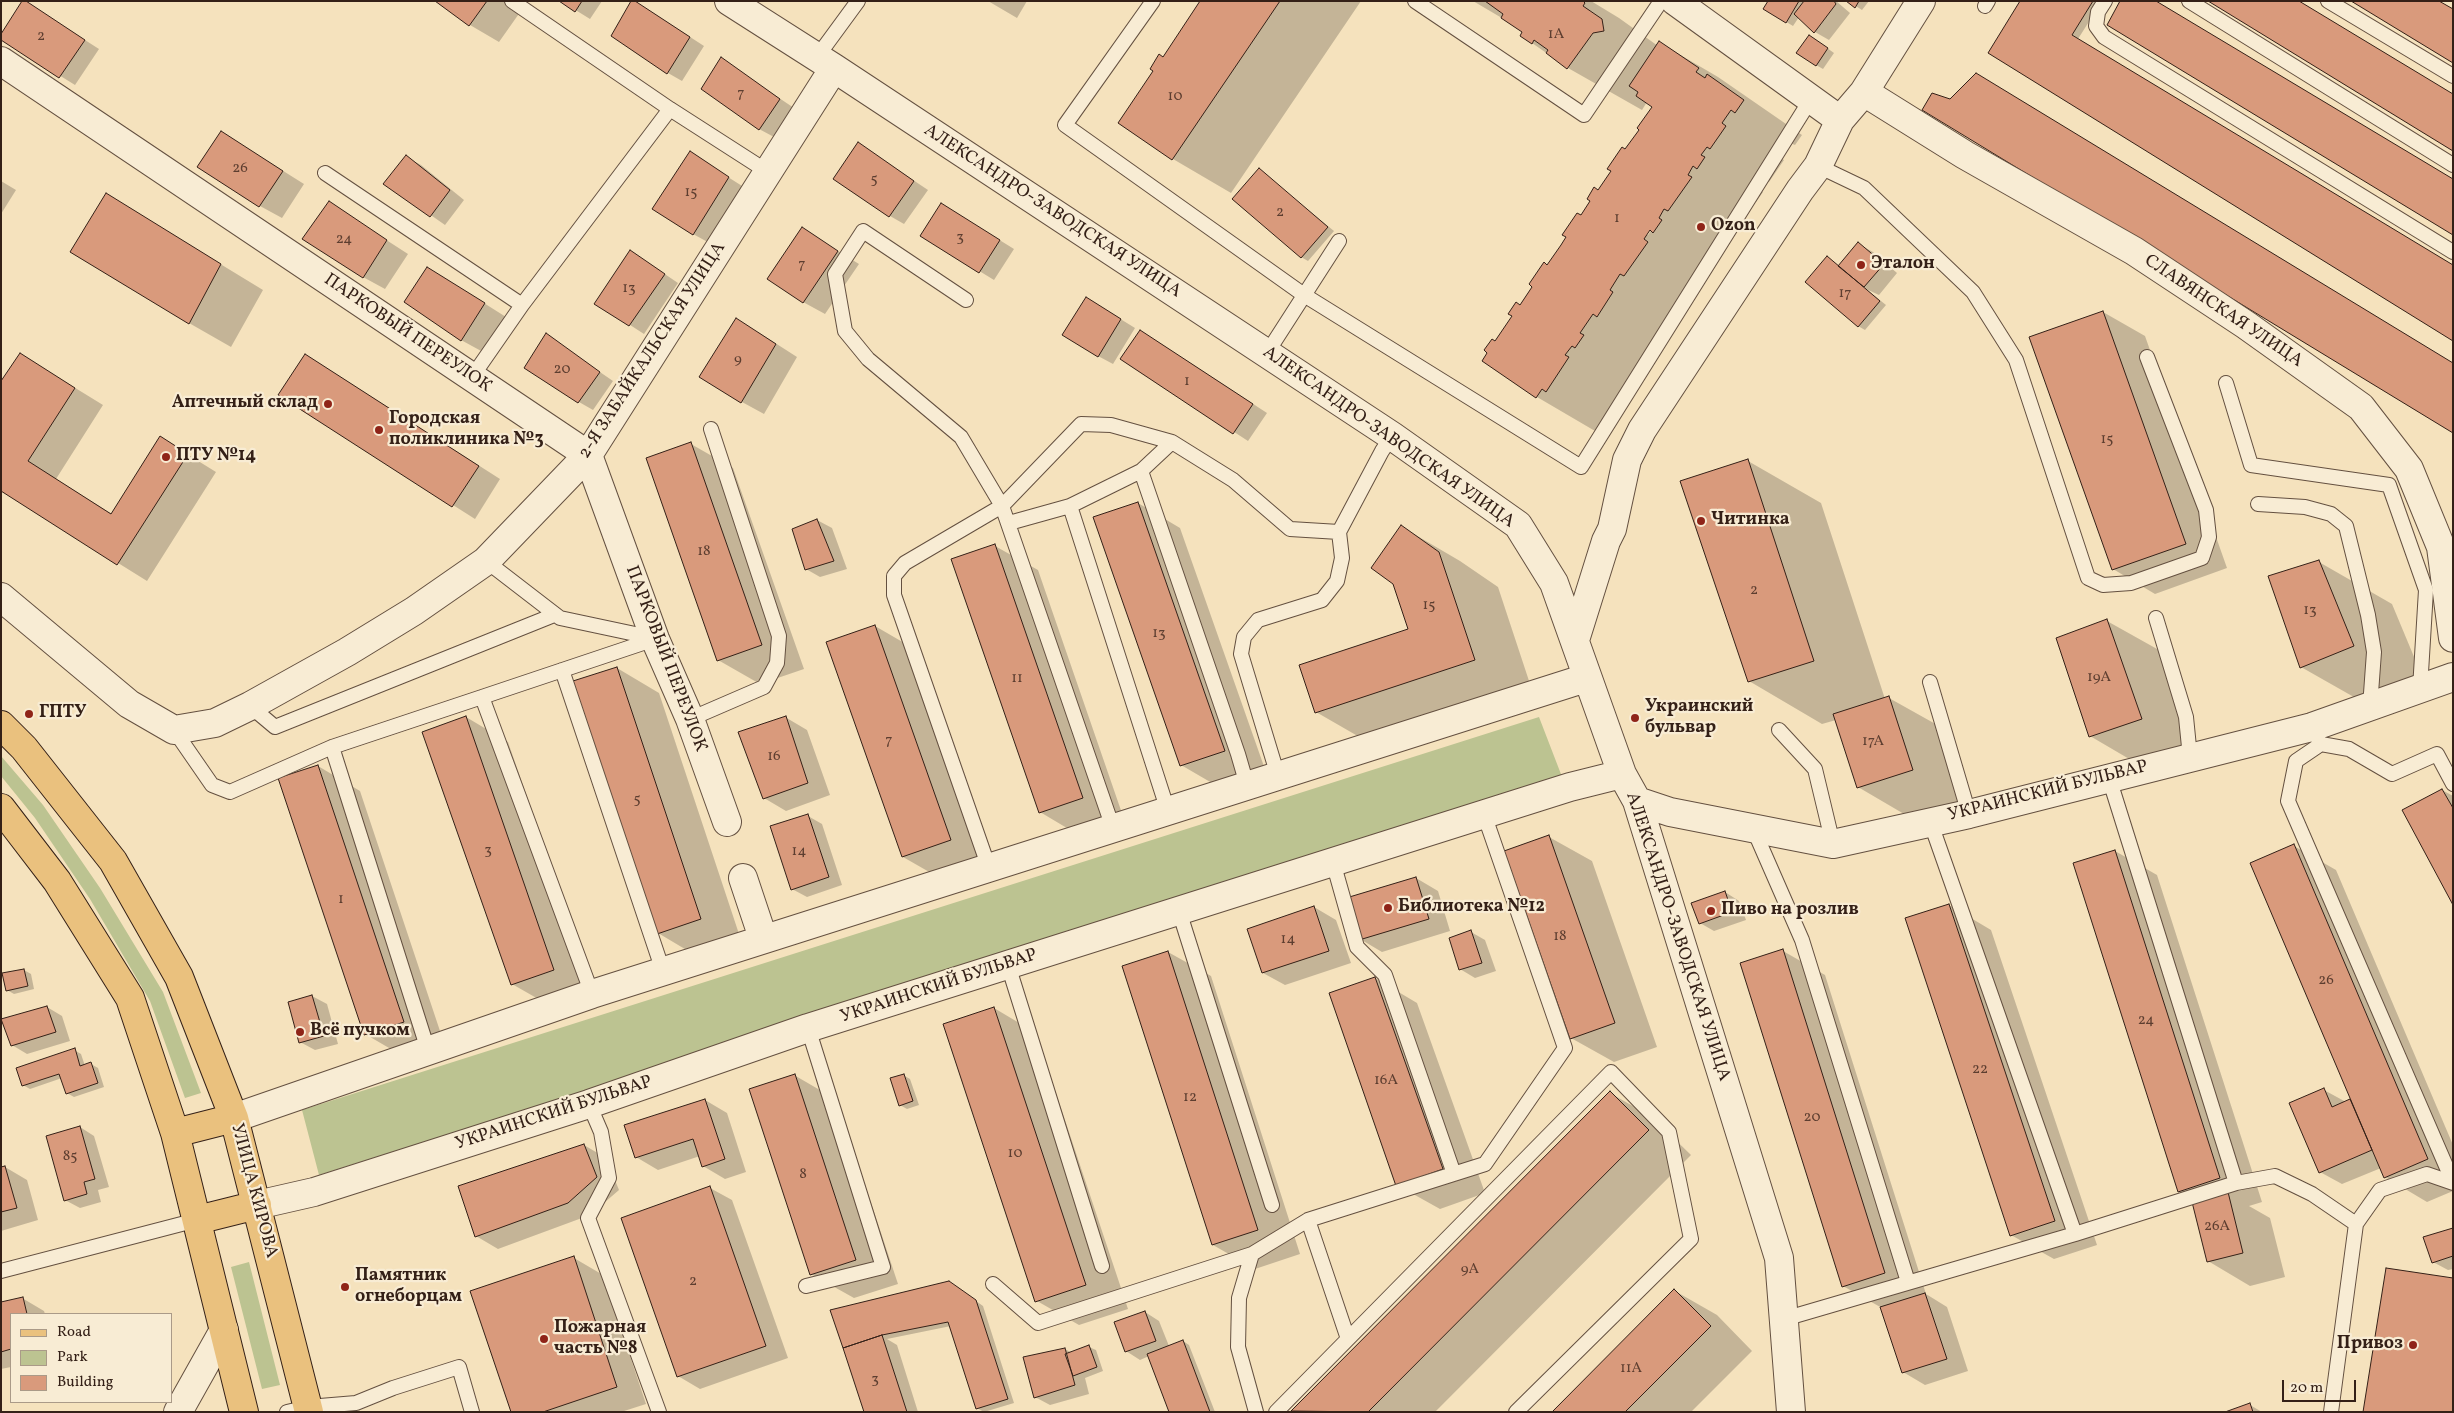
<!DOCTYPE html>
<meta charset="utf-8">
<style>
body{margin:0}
#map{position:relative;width:2454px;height:1413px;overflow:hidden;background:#f5e2bd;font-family:Vollkorn,serif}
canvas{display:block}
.frame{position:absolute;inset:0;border:2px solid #342017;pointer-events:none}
.legend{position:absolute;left:10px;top:1313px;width:162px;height:90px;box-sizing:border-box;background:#f8ecd4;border:1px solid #aa9a88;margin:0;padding:6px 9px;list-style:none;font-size:15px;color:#342017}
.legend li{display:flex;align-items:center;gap:10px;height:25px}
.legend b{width:25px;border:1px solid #aa9a88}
.scale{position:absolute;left:2282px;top:1380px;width:74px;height:22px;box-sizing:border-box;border:2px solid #342017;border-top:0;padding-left:6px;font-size:15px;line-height:18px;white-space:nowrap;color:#342017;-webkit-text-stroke:4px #f8ecd4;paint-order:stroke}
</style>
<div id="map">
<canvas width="2454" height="1413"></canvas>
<div class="frame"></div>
<ul class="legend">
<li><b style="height:6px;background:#eac17e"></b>Road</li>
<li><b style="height:14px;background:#bcc391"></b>Park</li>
<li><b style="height:14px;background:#d99a7c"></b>Building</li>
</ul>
<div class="scale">20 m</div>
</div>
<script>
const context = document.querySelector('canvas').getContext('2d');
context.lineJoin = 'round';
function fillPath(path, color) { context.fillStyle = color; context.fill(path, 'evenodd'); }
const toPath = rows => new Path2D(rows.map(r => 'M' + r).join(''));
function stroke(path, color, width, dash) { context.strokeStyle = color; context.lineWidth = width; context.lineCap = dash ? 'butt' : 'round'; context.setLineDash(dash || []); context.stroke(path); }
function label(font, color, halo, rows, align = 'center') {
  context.font = font + ' Vollkorn,serif'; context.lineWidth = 4.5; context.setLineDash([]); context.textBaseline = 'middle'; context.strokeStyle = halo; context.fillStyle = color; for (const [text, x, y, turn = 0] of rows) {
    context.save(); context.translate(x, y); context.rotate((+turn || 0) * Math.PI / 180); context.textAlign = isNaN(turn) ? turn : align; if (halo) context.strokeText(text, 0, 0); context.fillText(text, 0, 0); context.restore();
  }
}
fillPath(toPath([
 [1539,717,1564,782,319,1175,302,1110],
 [1,756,43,805,100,888,163,992,201,1093,185,1098,150,1001,90,899,35,818,1,776],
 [249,1262,280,1385,262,1389,231,1267]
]), '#bcc391');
fillPath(toPath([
 [437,1,513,1,523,8,499,42,470,25],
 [561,1,602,1,590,19],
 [988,1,1027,1,1017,18],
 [1202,1,1361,1,1231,193,1173,159,1120,123],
 [1473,1,1591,1,1619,18,1658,46,1660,43,1718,77,1802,135,1795,145,1790,143,1780,158,1784,160,1769,182,1766,180,1759,189,1763,192,1756,202,1752,199,1746,209,1749,212,1595,431,1537,397,1483,361,1626,151,1653,107,1647,102,1642,110,1568,68,1532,43,1524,31],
 [1652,224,1654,226,1648,235,1645,235],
 [1769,1,1836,1,1850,13,1829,40,1815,32,1799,17,1793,26,1765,9],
 [1848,1,1869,1,1862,10],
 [2022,1,2102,1,2078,39,2453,340],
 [647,9,704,46,682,81,668,73],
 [38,10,99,49,75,85,1,39],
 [1816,40,1834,53,1823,69,1816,65],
 [721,59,794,108,774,137,759,129],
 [221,132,304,184,282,218,260,206],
 [859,144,928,190,904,224,890,216],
 [690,153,750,191,715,246,693,234],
 [406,157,421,165,464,200,445,225,385,183],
 [1259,170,1334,231,1308,261,1301,257],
 [1,181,16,190,1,214],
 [107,195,263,290,231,347,189,323],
 [329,203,408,254,385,289,363,277],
 [956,213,1014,249,994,280,922,236],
 [802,229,859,264,825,314,803,302],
 [1858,244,1873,252,1897,273,1879,295,1866,289,1886,305,1865,330,1858,326,1827,258,1839,266],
 [644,260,678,283,644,334,596,303],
 [449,281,506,317,483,352,461,340],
 [1101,307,1135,328,1113,364,1098,356],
 [2103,312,2145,336,2227,568,2155,594,2113,569],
 [758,332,797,357,764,414,742,402],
 [546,335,613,381,593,410,579,402],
 [1155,340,1267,413,1248,441,1122,359],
 [20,354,103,405,56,479,112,514,161,438,216,472,147,581,1,490],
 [306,355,500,479,475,519,280,395],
 [691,444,733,468,804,669,760,684,718,660],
 [1748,461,1821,503,1885,699,1889,698,1948,731,1971,804,1916,821,1858,787,1836,720,1822,724,1749,681],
 [1138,503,1180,528,1267,775,1224,790,1181,765],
 [817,520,832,528,847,569,820,577,806,569],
 [1402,527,1460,561,1498,587,1533,693,1375,746,1316,712,1410,629],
 [995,546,1038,570,1125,822,1082,837,1040,812],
 [2319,562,2392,604,2427,688,2375,709,2301,667],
 [2107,621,2166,654,2200,752,2148,770,2090,736],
 [875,626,918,651,993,864,945,881,903,857],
 [617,668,659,693,742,943,700,958,658,933],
 [466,717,508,742,596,994,554,1008,512,984],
 [785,717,807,730,830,795,786,811,764,798],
 [318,766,360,791,445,1046,408,1059,365,1034],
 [2442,790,2453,796,2453,903],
 [808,816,822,824,842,885,807,897,792,889],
 [1549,837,1592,861,1657,1047,1614,1062,1571,1038],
 [2294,846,2336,870,2453,1145,2453,1191,2427,1202,2385,1177,2381,1168,2342,1184,2320,1172,2324,1090,2346,1102,2352,1100],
 [2115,851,2157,875,2262,1202,2249,1206,2270,1218,2285,1277,2250,1286,2208,1261,2197,1202,2179,1191],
 [1416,878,1438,891,1450,931,1382,952,1360,939],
 [1725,892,1739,901,1746,920,1714,931,1700,923],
 [1949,905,1991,930,2097,1245,2054,1259,2011,1235],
 [1314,907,1336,920,1351,963,1285,985,1263,973],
 [1471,932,1485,940,1496,971,1475,978,1460,969],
 [1783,951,1825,975,1926,1294,1947,1307,1968,1371,1925,1385,1903,1372,1882,1308,1843,1286],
 [1168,952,1211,976,1300,1254,1255,1269,1213,1245],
 [24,970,31,974,34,989,14,994,7,990],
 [1375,978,1417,1003,1485,1193,1440,1209,1397,1185],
 [312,996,327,1004,338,1044,315,1050,300,1042],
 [47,1007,62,1016,70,1041,27,1054,12,1045],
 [994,1008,1036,1033,1128,1309,1079,1325,1037,1301],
 [74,1050,81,1054,85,1066,91,1064,98,1068,104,1087,74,1097,67,1093,62,1078,30,1089,23,1085],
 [794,1075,837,1100,898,1284,854,1298,811,1274],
 [903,1075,910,1079,919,1105,907,1109,900,1105],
 [1610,1093,1652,1117,1691,1155,1435,1412,1293,1411],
 [705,1100,727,1113,746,1172,725,1179,703,1166,700,1156,658,1170,636,1157],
 [80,1127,94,1136,109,1187,98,1190,101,1202,80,1208,65,1200],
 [584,1145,606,1158,619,1190,590,1215,498,1249,476,1236],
 [5,1167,27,1180,38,1220,1,1231,1,1168],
 [710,1188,732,1200,788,1358,700,1389,678,1376],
 [2453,1229,2453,1269,2448,1270,2433,1262],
 [574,1258,603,1275,646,1404,621,1412,512,1412],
 [956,1287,983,1306,1014,1403,984,1412,977,1408,951,1326,887,1339,897,1345,918,1412,865,1412,844,1348],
 [1675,1291,1717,1315,1752,1351,1691,1412,1553,1412],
 [22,1298,44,1311,45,1314,11,1314,11,1367,1,1369,1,1303],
 [1145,1312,1159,1321,1169,1346,1183,1341,1189,1345,1215,1412,1170,1412,1149,1356,1140,1360,1126,1351],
 [1089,1347,1096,1350,1103,1371,1085,1378,1089,1394,1050,1405,1035,1397,1065,1349,1072,1353],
 [2250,1405,2262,1412,2229,1412]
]), '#0003');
const building = toPath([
 [22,1,26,1,85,40,59,78,1,40,1,34,22,1],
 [435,1,487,1,469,26,435,1],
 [559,1,582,1,575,12,559,1],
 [631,1,635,1,690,37,667,74,611,36,631,1],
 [1200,1,1280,1,1172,160,1118,123,1153,71,1150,69,1159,54,1163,57,1200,1],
 [1485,1,1583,1,1585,3,1583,6,1602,19,1604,31,1593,33,1567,69,1546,53,1548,50,1534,40,1532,44,1520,36,1522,32,1501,18,1503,14,1485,1],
 [1768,1,1799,1,1786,23,1763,9,1768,1],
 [1804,1,1834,1,1836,4,1814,33,1794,14,1804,1],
 [1846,1,1859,1,1855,8,1846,1],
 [2020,1,2093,1,2072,35,2453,265,2453,341,1988,53,2020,1],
 [2120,1,2156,1,2453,179,2453,235,2107,25,2120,1],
 [2208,1,2299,1,2453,94,2453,151,2208,1],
 [2351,1,2439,1,2453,9,2453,63,2351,1],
 [1809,35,1828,48,1816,66,1796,53,1809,35],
 [1659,41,1699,68,1696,72,1705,78,1707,74,1744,100,1735,113,1731,110,1722,123,1726,126,1710,149,1707,147,1701,155,1705,157,1697,169,1693,166,1688,175,1692,177,1668,211,1664,209,1659,218,1662,220,1653,233,1650,230,1644,239,1648,242,1624,276,1620,274,1610,290,1613,292,1597,317,1593,314,1580,333,1584,335,1575,348,1572,346,1565,355,1569,357,1546,392,1542,389,1536,398,1482,361,1487,353,1484,350,1492,339,1495,341,1512,316,1508,314,1516,302,1520,305,1532,287,1529,284,1544,262,1547,265,1561,245,1566,237,1562,235,1577,213,1581,215,1590,201,1587,199,1594,187,1598,190,1611,171,1607,169,1622,147,1625,149,1639,130,1637,128,1652,107,1636,96,1638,92,1629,86,1659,41],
 [721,57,780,99,759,130,701,89,721,57],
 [1976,73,2453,363,2453,433,1922,110,1932,93,1950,99,1976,73],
 [221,131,283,171,259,207,197,167,221,131],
 [858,142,914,181,889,217,833,179,858,142],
 [690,151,729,177,693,235,652,209,690,151],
 [406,155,450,190,430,217,383,184,406,155],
 [1259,168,1328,227,1301,258,1232,199,1259,168],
 [106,193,221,264,189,324,70,252,106,193],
 [329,201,387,240,363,278,302,239,329,201],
 [941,203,1000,240,979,273,920,236,941,203],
 [802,227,838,251,803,303,767,279,802,227],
 [1858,242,1884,264,1864,287,1838,266,1858,242],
 [630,250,665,274,629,326,594,304,630,250],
 [1827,256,1880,301,1858,327,1805,282,1827,256],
 [427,267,485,303,461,341,404,302,427,267],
 [1086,297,1121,319,1098,357,1062,335,1086,297],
 [2103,311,2186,544,2112,570,2029,337,2103,311],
 [736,318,776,344,741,403,699,377,736,318],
 [1140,330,1253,404,1233,434,1120,359,1140,330],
 [546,333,600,372,578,403,524,368,546,333],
 [20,353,75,388,28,461,111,514,160,436,188,454,117,565,1,491,1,381,20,353],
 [305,354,479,466,452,507,278,395,305,354],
 [691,442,762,645,717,661,646,458,691,442],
 [1748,459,1814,661,1748,682,1680,481,1748,459],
 [1138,502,1225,751,1180,766,1093,517,1138,502],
 [817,519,834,561,805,570,792,529,817,519],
 [1401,525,1439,552,1475,660,1315,713,1299,665,1408,629,1393,584,1371,568,1401,525],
 [995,544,1083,798,1039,813,951,559,995,544],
 [2319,560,2354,646,2300,668,2268,576,2319,560],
 [2107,619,2142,719,2089,737,2056,638,2107,619],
 [875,625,951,840,902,857,826,642,875,625],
 [617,667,701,919,657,934,573,681,617,667],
 [1889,696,1913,770,1857,788,1833,714,1889,696],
 [466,716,554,970,511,985,422,732,466,716],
 [786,716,808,783,763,799,738,732,786,716],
 [318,765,404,1022,364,1035,278,778,318,765],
 [2442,789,2453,808,2453,905,2402,810,2442,789],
 [808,814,829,877,791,890,770,826,808,814],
 [1549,835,1615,1023,1570,1039,1504,851,1549,835],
 [2294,844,2428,1159,2384,1178,2250,863,2294,844],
 [2115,850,2220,1178,2178,1192,2073,863,2115,850],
 [1416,877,1429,919,1359,940,1346,898,1416,877],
 [1725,891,1732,912,1699,924,1691,903,1725,891],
 [1949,904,2055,1221,2010,1236,1905,918,1949,904],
 [1314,906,1329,951,1262,973,1247,929,1314,906],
 [1471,930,1482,963,1459,970,1449,938,1471,930],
 [1783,949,1885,1273,1842,1287,1740,963,1783,949],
 [1168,951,1258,1230,1212,1245,1122,966,1168,951],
 [24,969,28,986,6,991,2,973,24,969],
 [1375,977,1443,1169,1396,1186,1329,993,1375,977],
 [312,995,324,1036,299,1043,288,1002,312,995],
 [47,1006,56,1032,11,1046,1,1019,47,1006],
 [994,1007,1086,1285,1035,1302,943,1024,994,1007],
 [75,1048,80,1066,91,1062,98,1083,66,1094,59,1074,22,1086,16,1068,75,1048],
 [795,1074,856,1260,810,1275,749,1089,795,1074],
 [904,1074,913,1101,899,1106,890,1078,904,1074],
 [2324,1088,2332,1107,2350,1099,2372,1150,2319,1173,2289,1103,2324,1088],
 [1610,1091,1649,1130,1368,1412,1291,1411,1610,1091],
 [705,1099,725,1159,702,1167,693,1139,635,1158,624,1125,705,1099],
 [80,1126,95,1179,84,1182,87,1194,64,1201,46,1136,80,1126],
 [584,1144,597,1177,568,1203,475,1237,458,1186,584,1144],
 [5,1166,17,1208,1,1212,1,1167,5,1166],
 [710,1186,766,1346,677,1377,621,1218,710,1186],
 [2228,1192,2243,1253,2207,1262,2192,1202,2228,1192],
 [2453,1228,2453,1256,2432,1263,2423,1237,2453,1228],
 [574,1256,617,1387,543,1412,511,1412,470,1291,574,1256],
 [2386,1268,2453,1278,2453,1412,2363,1412,2386,1268],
 [949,1281,976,1300,1008,1399,976,1409,948,1322,882,1335,843,1348,830,1310,949,1281],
 [1674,1289,1711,1326,1625,1412,1552,1412,1674,1289],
 [1925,1293,1947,1359,1902,1373,1880,1307,1925,1293],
 [23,1297,27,1314,11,1314,11,1349,1,1352,1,1302,23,1297],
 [1145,1311,1156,1341,1125,1352,1114,1322,1145,1311],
 [882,1335,907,1412,864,1412,843,1348,882,1335],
 [1183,1340,1210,1412,1169,1412,1147,1354,1183,1340],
 [1089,1345,1097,1367,1073,1376,1065,1354,1089,1345],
 [1065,1348,1075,1385,1034,1398,1023,1357,1065,1348],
 [2250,1403,2253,1412,2225,1412,2250,1403]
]);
fillPath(building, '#d99a7c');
stroke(building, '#342017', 1);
const lane = toPath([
 [512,1,670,109,768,172],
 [1153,1,1065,125,1304,295,1581,467,1811,99],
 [1415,1,1584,115,1661,1],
 [2105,1,2098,12,2096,26,2104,37,2453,252],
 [2189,1,2453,165],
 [2328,1,2453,76],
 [1985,6,1988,1],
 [817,57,858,1],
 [1818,166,1864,188,1973,292,2016,360,2088,578,2103,585,2131,583,2202,558,2209,537,2206,510,2147,357],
 [325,173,522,305,670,109],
 [966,300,863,231,835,274,845,331,868,359,961,437,1002,506,905,563,894,576,894,595,989,868],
 [1267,353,1339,241],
 [472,377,522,305],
 [2226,383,2251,465,2389,485,2426,590,2420,689],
 [1141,471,1238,754,1247,785],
 [2258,504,2305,507,2331,514,2346,526,2368,615,2374,652,2370,707],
 [1070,506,1168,811],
 [1009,523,1070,506,1141,471,1172,442],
 [486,561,560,618,654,638],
 [2156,618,2186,717,2190,757],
 [562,670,663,971],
 [1930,682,1969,814],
 [250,706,275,727,554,615],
 [690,719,764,687,777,663,779,636,711,429],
 [174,730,212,785,230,792,332,747,482,697],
 [1779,730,1815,769,1833,844],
 [2317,737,2321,744,2349,749,2392,774,2437,754,2453,784],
 [2321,744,2296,761,2288,801,2453,1182],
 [332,747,428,1050],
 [1278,776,1241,654,1244,637,1258,620,1322,600,1337,581,1342,558,1339,532,1382,451,1392,436],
 [2109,778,2236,1183,2275,1176,2312,1194,2356,1224],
 [1930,821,2075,1234],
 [1113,828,1002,506,1081,424,1111,425,1172,442,1233,480,1290,529,1339,532],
 [1753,828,1802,940,1908,1282],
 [1333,862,1357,947,1385,975,1454,1174],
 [1179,911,1272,1205],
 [1008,965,1102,1266],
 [592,994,482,697,655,639],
 [589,1104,601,1132,609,1178,588,1218,659,1412],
 [1308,1220,1348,1339],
 [1252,1254,1239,1298,1238,1347,1256,1412],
 [1,1271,197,1220],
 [993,1284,1038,1323,1252,1254,1308,1220,1485,1164,1565,1048,1484,814],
 [806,1286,883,1267,808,1028],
 [1784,1319,2075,1234,2236,1183],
 [287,1412,308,1407,356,1403,393,1388,459,1367,472,1412],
 [1276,1412,1611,1072,1669,1132,1691,1239,1516,1412],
 [2331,1412,2356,1224,2380,1190,2427,1174,2453,1183]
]);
const street = toPath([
 [729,1,834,68,1392,436,1518,525,1554,583,1622,774,1637,801,1779,1258,1791,1412],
 [1675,1,1840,120],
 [1,61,588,455,655,639,690,719,727,822],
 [1864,92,1965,155,2134,251,2246,325,2361,407,2409,469,2441,547,2453,638],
 [1,597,129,704,174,730,215,723,250,706,347,652,414,611,486,561,588,455,834,68],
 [1575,640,1606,541,1612,529,1627,460,1642,430,1800,190,1818,166,1840,120,1864,92,1921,1],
 [1637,801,1670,812,1833,844,1969,814,2312,727,2453,677],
 [743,878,763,938],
 [234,1118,592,994,1586,678],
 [257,1205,314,1192,589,1104,808,1028,1570,787,1622,774],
 [178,1412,224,1330]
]);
const primary = toPath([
 [1,725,24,748,113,861,179,977,234,1118,309,1412],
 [1,808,57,881,130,998,175,1133,244,1412],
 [175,1133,234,1118],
 [197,1220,257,1205]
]);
stroke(lane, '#645040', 16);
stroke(street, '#645040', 30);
stroke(primary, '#342017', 30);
stroke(lane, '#f8ecd4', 14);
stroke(street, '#f8ecd4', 28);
stroke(primary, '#eac17e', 28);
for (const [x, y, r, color] of [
 [1701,227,5,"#8f2418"],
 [1861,265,5,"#8f2418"],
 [328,404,5,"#8f2418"],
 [379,430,5,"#8f2418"],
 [166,457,5,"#8f2418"],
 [1701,521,5,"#8f2418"],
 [29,714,5,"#8f2418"],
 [1635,718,5,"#8f2418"],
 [1388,908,5,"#8f2418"],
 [1711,911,5,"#8f2418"],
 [300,1032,5,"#8f2418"],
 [345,1287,5,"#8f2418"],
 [544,1339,5,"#8f2418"],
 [2413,1345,5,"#8f2418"]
]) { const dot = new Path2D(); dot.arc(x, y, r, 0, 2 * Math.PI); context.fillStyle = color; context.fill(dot); stroke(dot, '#f8ecd4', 2); }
label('15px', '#5d3e30', null, [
 ["1А",1556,35],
 ["2",41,37],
 ["7",741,94],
 ["10",1175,97],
 ["26",240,169],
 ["5",874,180],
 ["15",691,193],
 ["2",1280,213],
 ["1",1617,219],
 ["3",960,238],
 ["24",344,240],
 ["7",802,265],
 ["13",629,289],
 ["17",1845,294],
 ["9",738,360],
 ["20",562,370],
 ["1",1187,382],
 ["15",2107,440],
 ["18",704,552],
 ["2",1754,591],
 ["15",1429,606],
 ["13",2310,611],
 ["13",1159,634],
 ["19А",2099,678],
 ["11",1017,679],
 ["7",889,741],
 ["17А",1873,742],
 ["16",774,757],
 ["5",637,800],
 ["3",488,851],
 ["14",799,852],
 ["1",341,900],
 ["18",1560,937],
 ["14",1288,940],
 ["26",2326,981],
 ["24",2146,1021],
 ["22",1980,1070],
 ["16А",1386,1081],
 ["12",1190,1098],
 ["20",1812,1118],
 ["10",1015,1154],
 ["85",70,1157],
 ["8",803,1175],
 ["26А",2217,1227],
 ["9А",1470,1270],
 ["2",693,1282],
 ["11А",1631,1369],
 ["3",875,1380]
]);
label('18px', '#342017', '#f8ecd4', [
 ["АЛЕКСАНДРО-ЗАВОДСКАЯ УЛИЦА",1052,212,33],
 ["СЛАВЯНСКАЯ УЛИЦА",2223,312,34],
 ["ПАРКОВЫЙ ПЕРЕУЛОК",407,334,34],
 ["2-Я ЗАБАЙКАЛЬСКАЯ УЛИЦА",653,351,-57],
 ["АЛЕКСАНДРО-ЗАВОДСКАЯ УЛИЦА",1388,438,35],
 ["ПАРКОВЫЙ ПЕРЕУЛОК",665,659,69],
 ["УКРАИНСКИЙ БУЛЬВАР",2048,792,-14],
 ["АЛЕКСАНДРО-ЗАВОДСКАЯ УЛИЦА",1677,937,72],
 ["УКРАИНСКИЙ БУЛЬВАР",939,987,-18],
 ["УКРАИНСКИЙ БУЛЬВАР",554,1114,-18],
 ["УЛИЦА КИРОВА",253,1191,75]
]);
label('bold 18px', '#342017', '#f8ecd4', [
 ["Ozon",1711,227],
 ["Эталон",1871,265],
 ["Аптечный склад",318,404,"right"],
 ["Городская",389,420],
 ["поликлиника №3",389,441],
 ["ПТУ №14",176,457],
 ["Читинка",1711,521],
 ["Украинский",1645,708],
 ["бульвар",1645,729],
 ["ГПТУ",39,714],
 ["Библиотека №12",1398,908],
 ["Пиво на розлив",1721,911],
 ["Всё пучком",310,1032],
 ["Памятник",355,1277],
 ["огнеборцам",355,1298],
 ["Пожарная",554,1329],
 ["часть №8",554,1350],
 ["Привоз",2403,1345,"right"]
], 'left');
</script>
